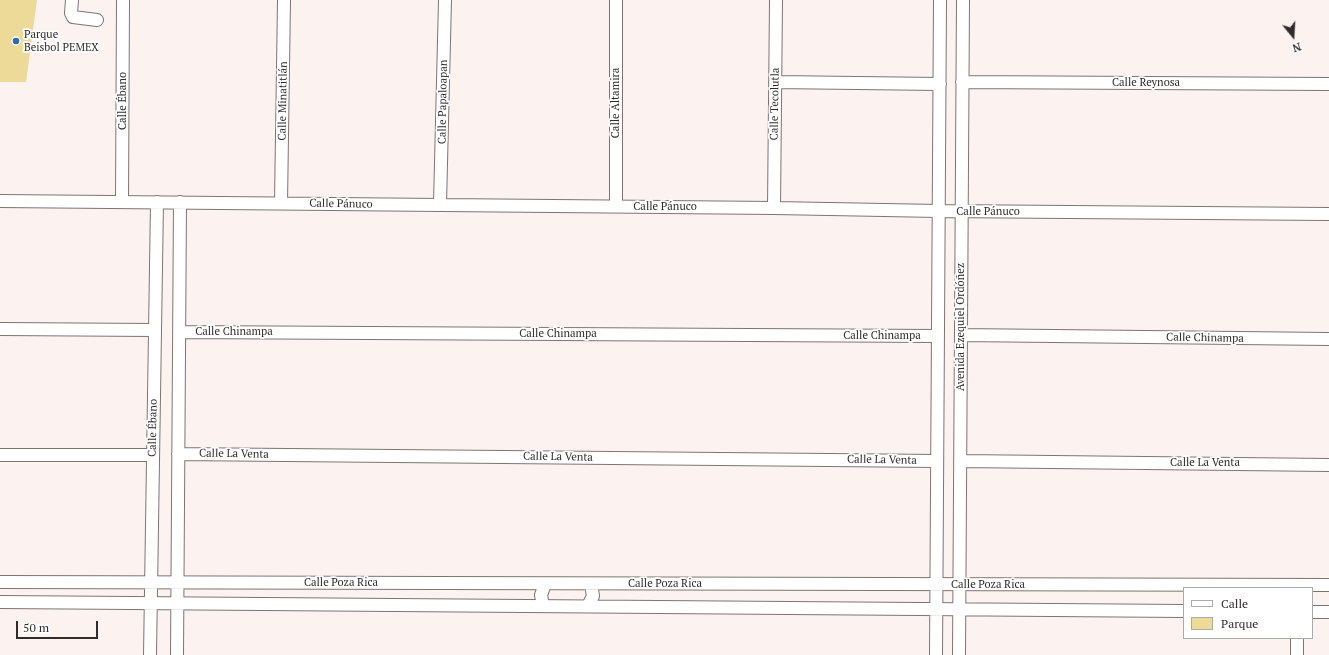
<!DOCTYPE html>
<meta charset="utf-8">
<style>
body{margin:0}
#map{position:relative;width:1329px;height:655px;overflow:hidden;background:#fcf2f0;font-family:"PT Serif",serif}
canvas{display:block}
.legend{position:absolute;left:1183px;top:587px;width:130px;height:52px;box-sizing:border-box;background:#fff;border:1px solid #acabaa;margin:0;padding:5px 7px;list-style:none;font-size:12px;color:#302c2b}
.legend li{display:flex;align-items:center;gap:8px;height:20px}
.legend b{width:20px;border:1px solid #acabaa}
.north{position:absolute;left:1273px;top:16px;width:40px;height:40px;-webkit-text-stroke:3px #fff;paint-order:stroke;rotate:162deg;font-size:11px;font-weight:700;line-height:16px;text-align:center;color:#302c2b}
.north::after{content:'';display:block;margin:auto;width:14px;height:18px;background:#302c2b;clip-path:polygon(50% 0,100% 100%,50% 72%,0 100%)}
.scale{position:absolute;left:16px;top:621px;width:82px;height:18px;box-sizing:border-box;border:2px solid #302c2b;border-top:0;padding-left:5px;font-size:12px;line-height:14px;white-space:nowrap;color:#302c2b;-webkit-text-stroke:3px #fff;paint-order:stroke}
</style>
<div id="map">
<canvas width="1329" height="655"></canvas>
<ul class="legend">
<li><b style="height:5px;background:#fff"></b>Calle</li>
<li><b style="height:11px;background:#edd998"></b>Parque</li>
</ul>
<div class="north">N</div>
<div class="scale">50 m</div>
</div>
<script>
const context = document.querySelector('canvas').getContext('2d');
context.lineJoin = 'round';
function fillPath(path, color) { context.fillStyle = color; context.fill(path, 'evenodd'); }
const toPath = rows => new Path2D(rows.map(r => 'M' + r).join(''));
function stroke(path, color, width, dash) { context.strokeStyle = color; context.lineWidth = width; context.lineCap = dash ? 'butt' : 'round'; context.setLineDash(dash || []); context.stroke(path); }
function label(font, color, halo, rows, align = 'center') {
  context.font = font + ' "PT Serif",serif'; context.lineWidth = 3.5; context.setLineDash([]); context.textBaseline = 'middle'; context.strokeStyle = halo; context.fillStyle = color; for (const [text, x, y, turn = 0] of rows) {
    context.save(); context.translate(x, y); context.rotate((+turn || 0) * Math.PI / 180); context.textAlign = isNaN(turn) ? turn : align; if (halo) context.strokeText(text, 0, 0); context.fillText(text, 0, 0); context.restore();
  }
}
fillPath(toPath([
 [0,0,37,0,26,82,0,82]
]), '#edd998');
const minor = toPath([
 [72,0,71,13,73,17,97,20],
 [616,0,616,206],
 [775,82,940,84],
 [962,82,1329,84],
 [0,201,774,208,939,211,1329,214],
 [122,202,123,0],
 [281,203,284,0],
 [440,204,445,0],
 [774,208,776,0],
 [0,329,155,330],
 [179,332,938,336],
 [961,335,1329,339],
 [178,454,937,461],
 [0,455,153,455],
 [960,461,1329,465],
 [0,582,1329,585],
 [0,602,1184,611],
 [543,606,541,595,545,584],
 [588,606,593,596,591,584],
 [1312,612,1329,612],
 [150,655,157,202],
 [177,655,180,202],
 [936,655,940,0],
 [959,655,963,0],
 [1297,655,1297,638]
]);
stroke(minor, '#7e7573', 14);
stroke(minor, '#fff', 12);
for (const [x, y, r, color] of [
 [16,41,4,"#2e6ca3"]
]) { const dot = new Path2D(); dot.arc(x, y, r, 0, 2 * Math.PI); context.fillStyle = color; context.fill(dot); stroke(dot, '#fff', 1.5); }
label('11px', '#302c2b', '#fff', [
 ["Parque",24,35],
 ["Beisbol PEMEX",24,48]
], 'left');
label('11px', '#302c2b', '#fff', [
 ["Calle Reynosa",1146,83],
 ["Calle Ébano",123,101,-90],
 ["Calle Minatitlán",283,101,-89],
 ["Calle Papaloapan",443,102,-89],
 ["Calle Altamira",616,103,-90],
 ["Calle Tecolutla",775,104,-89],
 ["Calle Pánuco",341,204,1],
 ["Calle Pánuco",665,207],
 ["Calle Pánuco",988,212],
 ["Avenida Ezequiel Ordóñez",961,327,-90],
 ["Calle Chinampa",234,332],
 ["Calle Chinampa",558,334],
 ["Calle Chinampa",882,336],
 ["Calle Chinampa",1205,338,1],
 ["Calle Ébano",153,428,-89],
 ["Calle La Venta",234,454,1],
 ["Calle La Venta",558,457,1],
 ["Calle La Venta",882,460,1],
 ["Calle La Venta",1205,463],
 ["Calle Poza Rica",341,583],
 ["Calle Poza Rica",665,584],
 ["Calle Poza Rica",988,585]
]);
</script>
